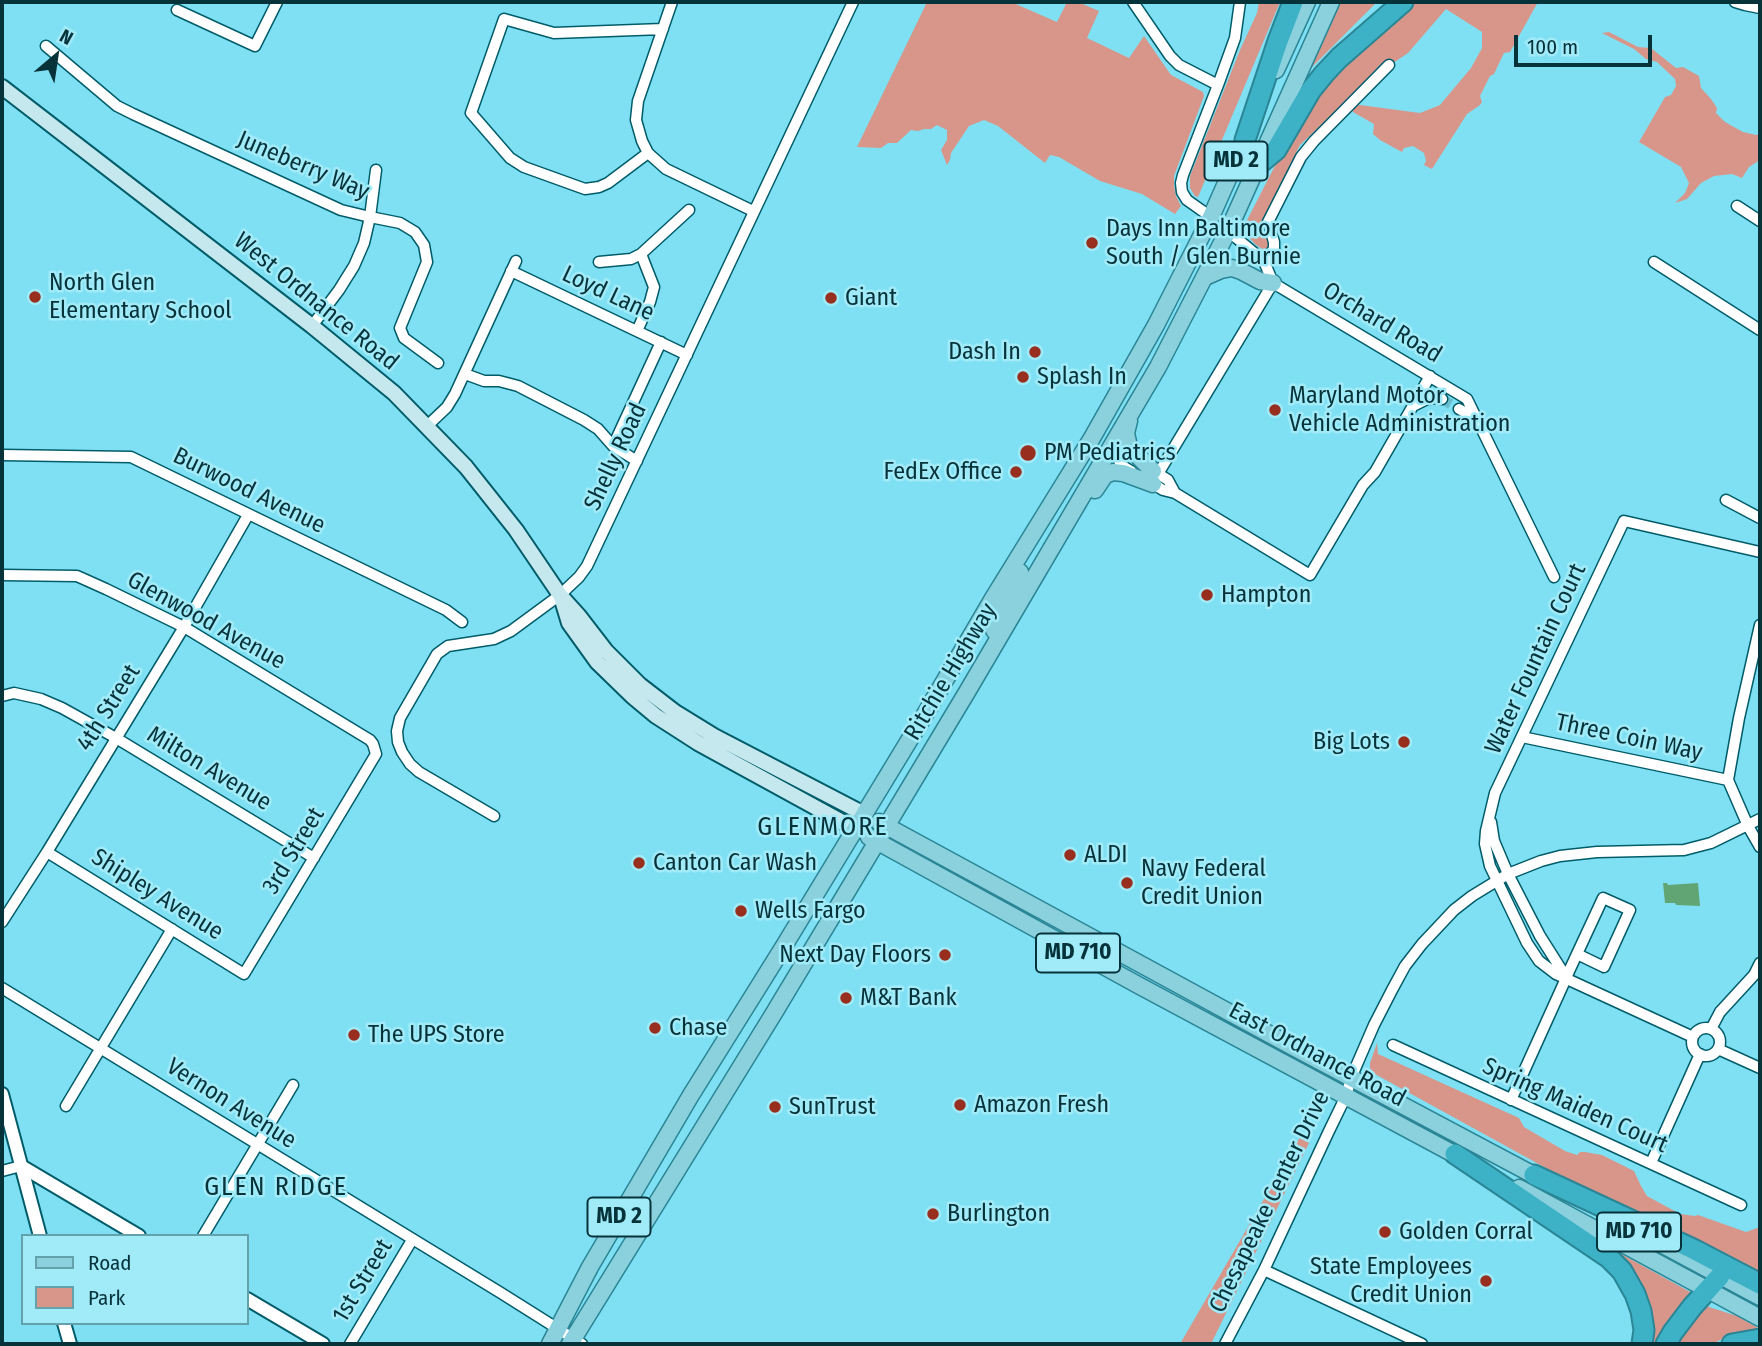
<!DOCTYPE html>
<style>
body{margin:0}
#map{position:relative;width:1762px;height:1346px;overflow:hidden;background:#80e0f3;font-family:"Fira Sans Condensed",sans-serif}
canvas{display:block}
.frame{position:absolute;inset:0;border:4px solid #06323a;pointer-events:none}
.legend{position:absolute;left:21px;top:1234px;width:228px;height:91px;box-sizing:border-box;background:#a1ebf9;border:2px solid #63a1ad;margin:0;padding:9px 12px;list-style:none;font-size:21px;color:#06323a}
.legend li{display:flex;align-items:center;gap:14px;height:35px}
.legend b{width:35px;border:2px solid #63a1ad}
.north{position:absolute;left:21px;top:21px;width:70px;height:70px;-webkit-text-stroke:5px #a1ebf9;paint-order:stroke;rotate:29deg;font-size:19px;font-weight:700;line-height:28px;text-align:center;color:#06323a}
.north::after{content:'';display:block;margin:auto;width:24px;height:32px;background:#06323a;clip-path:polygon(50% 0,100% 100%,50% 72%,0 100%)}
.scale{position:absolute;left:1514px;top:35px;width:138px;height:32px;box-sizing:border-box;border:4px solid #06323a;border-top:0;padding-left:9px;font-size:21px;line-height:24px;white-space:nowrap;color:#06323a;-webkit-text-stroke:5px #a1ebf9;paint-order:stroke}
</style>
<div id="map">
<canvas width="1762" height="1346"></canvas>
<div class="frame"></div>
<ul class="legend">
<li><b style="height:9px;background:#8bd1dd"></b>Road</li>
<li><b style="height:19px;background:#d79689"></b>Park</li>
</ul>
<div class="north">N</div>
<div class="scale">100 m</div>
</div>
<script>
const context = document.querySelector('canvas').getContext('2d');
context.lineJoin = 'round';
function fillPath(path, color) { context.fillStyle = color; context.fill(path, 'evenodd'); }
const toPath = rows => new Path2D(rows.map(r => 'M' + r).join(''));
function stroke(path, color, width, dash) { context.strokeStyle = color; context.lineWidth = width; context.lineCap = dash ? 'butt' : 'round'; context.setLineDash(dash || []); context.stroke(path); }
function label(font, color, halo, rows, align = 'center') {
  context.font = font + ' "Fira Sans Condensed",sans-serif'; context.lineWidth = 5; context.setLineDash([]); context.textBaseline = 'middle'; context.strokeStyle = halo; context.fillStyle = color; for (const [text, x, y, turn = 0] of rows) {
    context.save(); context.translate(x, y); context.rotate((+turn || 0) * Math.PI / 180); context.textAlign = isNaN(turn) ? turn : align; if (halo) context.strokeText(text, 0, 0); context.fillText(text, 0, 0); context.restore();
  }
}
fillPath(toPath([
 [927,2,1011,2,1057,22,1067,2,1078,2,1099,11,1087,38,1129,58,1144,36,1171,75,1203,92,1204,96,1174,176,1174,186,1176,196,1181,206,1175,214,1142,194,1100,181,1059,157,1050,155,1045,163,998,126,984,120,969,126,951,153,950,160,947,165,941,150,947,140,947,130,937,125,931,129,924,129,918,131,911,130,897,143,888,143,881,148,857,147],
 [1259,2,1280,2,1198,197,1195,196,1190,188,1190,176,1240,50,1257,13],
 [1341,2,1377,2,1311,68],
 [1417,2,1538,2,1510,52,1504,53,1494,74,1490,76,1480,96,1482,102,1480,105,1467,114,1432,169,1424,165,1426,161,1424,153,1413,146,1404,148,1402,152,1380,140,1373,134,1374,124,1353,112,1352,106,1360,105,1420,113,1440,105,1471,68,1482,48,1482,32,1446,9,1408,53,1393,63,1382,63,1349,99,1300,145,1261,223,1261,228,1271,244,1268,253,1255,244,1245,233,1244,226,1280,156,1322,90,1366,47],
 [1609,32,1638,47,1651,48,1676,68,1683,67,1699,76,1701,88,1711,99,1717,108,1716,113,1725,122,1743,132,1756,135,1760,134,1760,160,1749,167,1742,178,1732,174,1714,176,1701,183,1687,199,1675,203,1685,193,1689,183,1681,167,1639,142,1665,97,1671,95,1676,86,1675,79,1657,62,1646,59,1634,49,1602,33],
 [1377,1043,1378,1054,1519,1118,1524,1127,1565,1151,1577,1155,1580,1152,1585,1152,1602,1155,1634,1171,1641,1186,1647,1196,1680,1214,1695,1216,1698,1215,1746,1232,1760,1227,1760,1274,1639,1213,1564,1178,1373,1073,1370,1068,1370,1063],
 [1300,1137,1309,1143,1211,1344,1180,1344],
 [1614,1250,1692,1293,1655,1344,1650,1344],
 [1706,1303,1709,1307,1737,1316,1760,1329,1760,1332,1748,1332,1720,1340,1713,1344,1672,1344]
]), '#d79689');
fillPath(toPath([
 [1663,883,1667,883,1668,885,1698,883,1700,906,1676,905,1675,903,1665,903]
]), '#62a574');
stroke(toPath([
 [1442,399,1459,409]
]), '#68bdce', 10, [10, 5]);
const minor = toPath([
 [672,2,638,101,636,120,642,141,648,153,666,169,753,211],
 [1133,2,1170,56,1179,65,1218,85,1183,175,1181,183,1182,192,1187,200,1211,217],
 [1735,2,1745,5,1760,8],
 [177,10,255,46,277,2],
 [46,46,117,106,133,114,341,210,370,217,400,223,415,232,424,245,427,262,400,328,404,338,438,363],
 [1218,85,1235,38,1240,2],
 [648,153,608,183,599,187,585,189,524,167,510,158,471,113,504,19,554,33,663,29],
 [1737,206,1760,221],
 [1228,231,1264,261,1273,283,1467,399,1554,577],
 [1264,261,1274,249,1274,242,1268,222,1301,157,1314,141,1389,65],
 [599,262,631,259,641,254,689,210],
 [1654,262,1760,330],
 [511,271,687,355],
 [312,326,339,290,354,266,364,243,370,217,376,170],
 [637,331,650,302,654,287,641,254],
 [465,374,484,381,499,381,518,386,584,420,598,429,613,446,637,461],
 [1415,405,1425,400,1435,398,1442,399],
 [1459,409,1468,414,1473,423],
 [427,426,447,407,455,394,516,261],
 [613,446,661,342],
 [1116,453,1121,465,1131,471],
 [2,455,131,457,446,610,462,622],
 [1154,471,1168,480,1175,493],
 [1158,474,1273,283],
 [1150,482,1163,490,1175,493,1310,575,1363,485,1375,472,1430,376],
 [1726,500,1760,518],
 [2,575,77,576,106,589,184,627,370,740,373,744,376,754,244,974,47,852],
 [1760,625,1739,718,1728,780,1748,826,1760,847],
 [2,696,14,693,41,699,62,708,116,738,314,858],
 [1522,737,1728,780],
 [494,816,419,772,410,764,402,752,398,742,397,731,400,718,437,654,448,646,494,639,511,631,560,595,579,577,587,566,853,2],
 [1491,822,1494,841,1508,874,1540,936,1566,977],
 [2,922,47,852,184,627,248,515],
 [2,988,501,1293,582,1344],
 '1692 1042a14 14 0 1 1 28 0a14 14 0 1 1-28 0Z',
 [1711,1029,1720,1012,1754,975,1760,963],
 [1693,1037,1556,974,1539,961,1527,943,1490,866,1485,844,1486,831,1495,793,1624,521,1760,552],
 [1393,1045,1741,1205],
 [1718,1049,1760,1068],
 [1511,1100,1563,985,1566,978,1570,969,1603,898,1630,910,1604,967,1577,954],
 [66,1106,172,929],
 [1651,1163,1700,1054],
 [2,1171,21,1166],
 [203,1236,293,1085],
 [1264,1270,1422,1344],
 [350,1344,412,1240],
 [1225,1344,1264,1270,1329,1131,1346,1096,1351,1078,1374,1025,1392,990,1405,966,1422,944,1454,910,1472,896,1508,874,1541,861,1560,856,1597,852,1684,850,1711,843,1760,819]
]);
const tertiary = toPath([
 [2,1094,40,1236],
 [21,1166,139,1236],
 [247,1299,323,1344],
 [64,1323,70,1344]
]);
const secondary = toPath([
 [2,87,312,326,394,393,466,467,516,530,560,595,579,616,606,651,640,685,675,712,714,736,864,814],
 [562,600,569,623,597,662,632,696,656,716,698,743,855,829]
]);
const primary = toPath([
 [1276,70,1307,2],
 [1205,277,1221,270,1232,268,1241,271,1260,281,1273,283],
 [1129,421,1126,433,1129,447,1153,471],
 [1095,490,1105,475,1113,472,1123,473,1153,484],
 [999,637,994,630,993,624,995,618,1020,572],
 [879,822,1293,1047,1543,1180],
 [869,837,1138,985,1465,1160],
 [1519,1188,1760,1318],
 [1648,1237,1760,1297],
 [550,1344,590,1267,691,1095,784,946,927,711,992,600,1092,438,1156,325,1211,217,1250,129],
 [570,1344,774,1013,967,692,1158,367,1228,231,1331,2]
]);
const motorway = toPath([
 [1245,140,1278,41,1293,2],
 [1258,165,1276,150,1311,90,1324,74,1339,58,1403,2],
 [1455,1154,1609,1258,1622,1271,1635,1294,1641,1311,1644,1330,1642,1344],
 [1534,1175,1693,1249,1760,1284],
 [1666,1344,1673,1332,1692,1307,1720,1276],
 [1732,1344,1760,1339]
]);
stroke(minor, '#005c69', 13);
stroke(tertiary, '#005c69', 16);
stroke(secondary, '#005c69', 18);
stroke(primary, '#2a8595', 19);
stroke(motorway, '#2a8595', 23);
stroke(minor, '#fff', 10);
stroke(tertiary, '#fff', 12);
stroke(secondary, '#c5e8ee', 14);
stroke(primary, '#8bd1dd', 16);
stroke(motorway, '#3db2c6', 19);
for (const [x, y, r, color] of [
 [1092,243,7,"#982e1e"],
 [35,297,7,"#982e1e"],
 [831,298,7,"#982e1e"],
 [1035,352,7,"#982e1e"],
 [1023,377,7,"#982e1e"],
 [1275,410,7,"#982e1e"],
 [1028,453,9,"#982e1e"],
 [1016,472,7,"#982e1e"],
 [1207,595,7,"#982e1e"],
 [1404,742,7,"#982e1e"],
 [1070,855,7,"#982e1e"],
 [639,863,7,"#982e1e"],
 [1127,883,7,"#982e1e"],
 [741,911,7,"#982e1e"],
 [945,955,7,"#982e1e"],
 [846,998,7,"#982e1e"],
 [655,1028,7,"#982e1e"],
 [354,1035,7,"#982e1e"],
 [960,1105,7,"#982e1e"],
 [775,1107,7,"#982e1e"],
 [933,1214,7,"#982e1e"],
 [1385,1232,7,"#982e1e"],
 [1486,1281,7,"#982e1e"]
]) { const dot = new Path2D(); dot.arc(x, y, r, 0, 2 * Math.PI); context.fillStyle = color; context.fill(dot); stroke(dot, '#a1ebf9', 2.5); }
for (const [x, y, w] of [
 [1236,161,63],
 [1078,953,84],
 [619,1217,63],
 [1639,1232,84]
]) { const box = new Path2D(); box.roundRect(x - w / 2, y - 19.5, w, 39, 5); context.fillStyle = '#a1ebf9'; context.fill(box); stroke(box, '#06323a', 2); }
label('bold 23px', '#06323a', null, [
 ["MD 2",1236,161],
 ["MD 710",1078,953],
 ["MD 2",619,1217],
 ["MD 710",1639,1232]
]);
label('24px', '#06323a', '#a1ebf9', [
 ["Juneberry Way",303,166,23],
 ["Loyd Lane",608,294,25],
 ["West Ordnance Road",316,302,39],
 ["Orchard Road",1382,323,31],
 ["Shelly Road",616,457,-65],
 ["Burwood Avenue",249,491,26],
 ["Glenwood Avenue",206,621,29],
 ["Water Fountain Court",1536,659,-65],
 ["Ritchie Highway",951,672,-59],
 ["4th Street",109,708,-58],
 ["Three Coin Way",1629,738,12],
 ["Milton Avenue",209,769,31],
 ["3rd Street",294,851,-59],
 ["Shipley Avenue",157,895,32],
 ["East Ordnance Road",1317,1055,28],
 ["Vernon Avenue",231,1104,32],
 ["Spring Maiden Court",1575,1106,24],
 ["Chesapeake Center Drive",1270,1202,-64],
 ["1st Street",363,1281,-59]
]);
label('24px', '#06323a', '#a1ebf9', [
 ["Days Inn Baltimore",1106,229],
 ["South / Glen Burnie",1106,257],
 ["North Glen",49,283],
 ["Elementary School",49,311],
 ["Giant",845,298],
 ["Dash In",1021,352,"right"],
 ["Splash In",1037,377],
 ["Maryland Motor",1289,396],
 ["Vehicle Administration",1289,424],
 ["PM Pediatrics",1044,453],
 ["FedEx Office",1002,472,"right"],
 ["Hampton",1221,595],
 ["Big Lots",1390,742,"right"],
 ["ALDI",1084,855],
 ["Canton Car Wash",653,863],
 ["Navy Federal",1141,869],
 ["Credit Union",1141,897],
 ["Wells Fargo",755,911],
 ["Next Day Floors",931,955,"right"],
 ["M&T Bank",860,998],
 ["Chase",669,1028],
 ["The UPS Store",368,1035],
 ["Amazon Fresh",974,1105],
 ["SunTrust",789,1107],
 ["Burlington",947,1214],
 ["Golden Corral",1399,1232],
 ["State Employees",1472,1267,"right"],
 ["Credit Union",1472,1295,"right"]
], 'left');
context.letterSpacing = '2px';
label('26px', '#06323a', '#a1ebf9', [
 ["GLENMORE",823,828],
 ["GLEN RIDGE",276,1188]
]);
context.letterSpacing = '0px';
</script>
